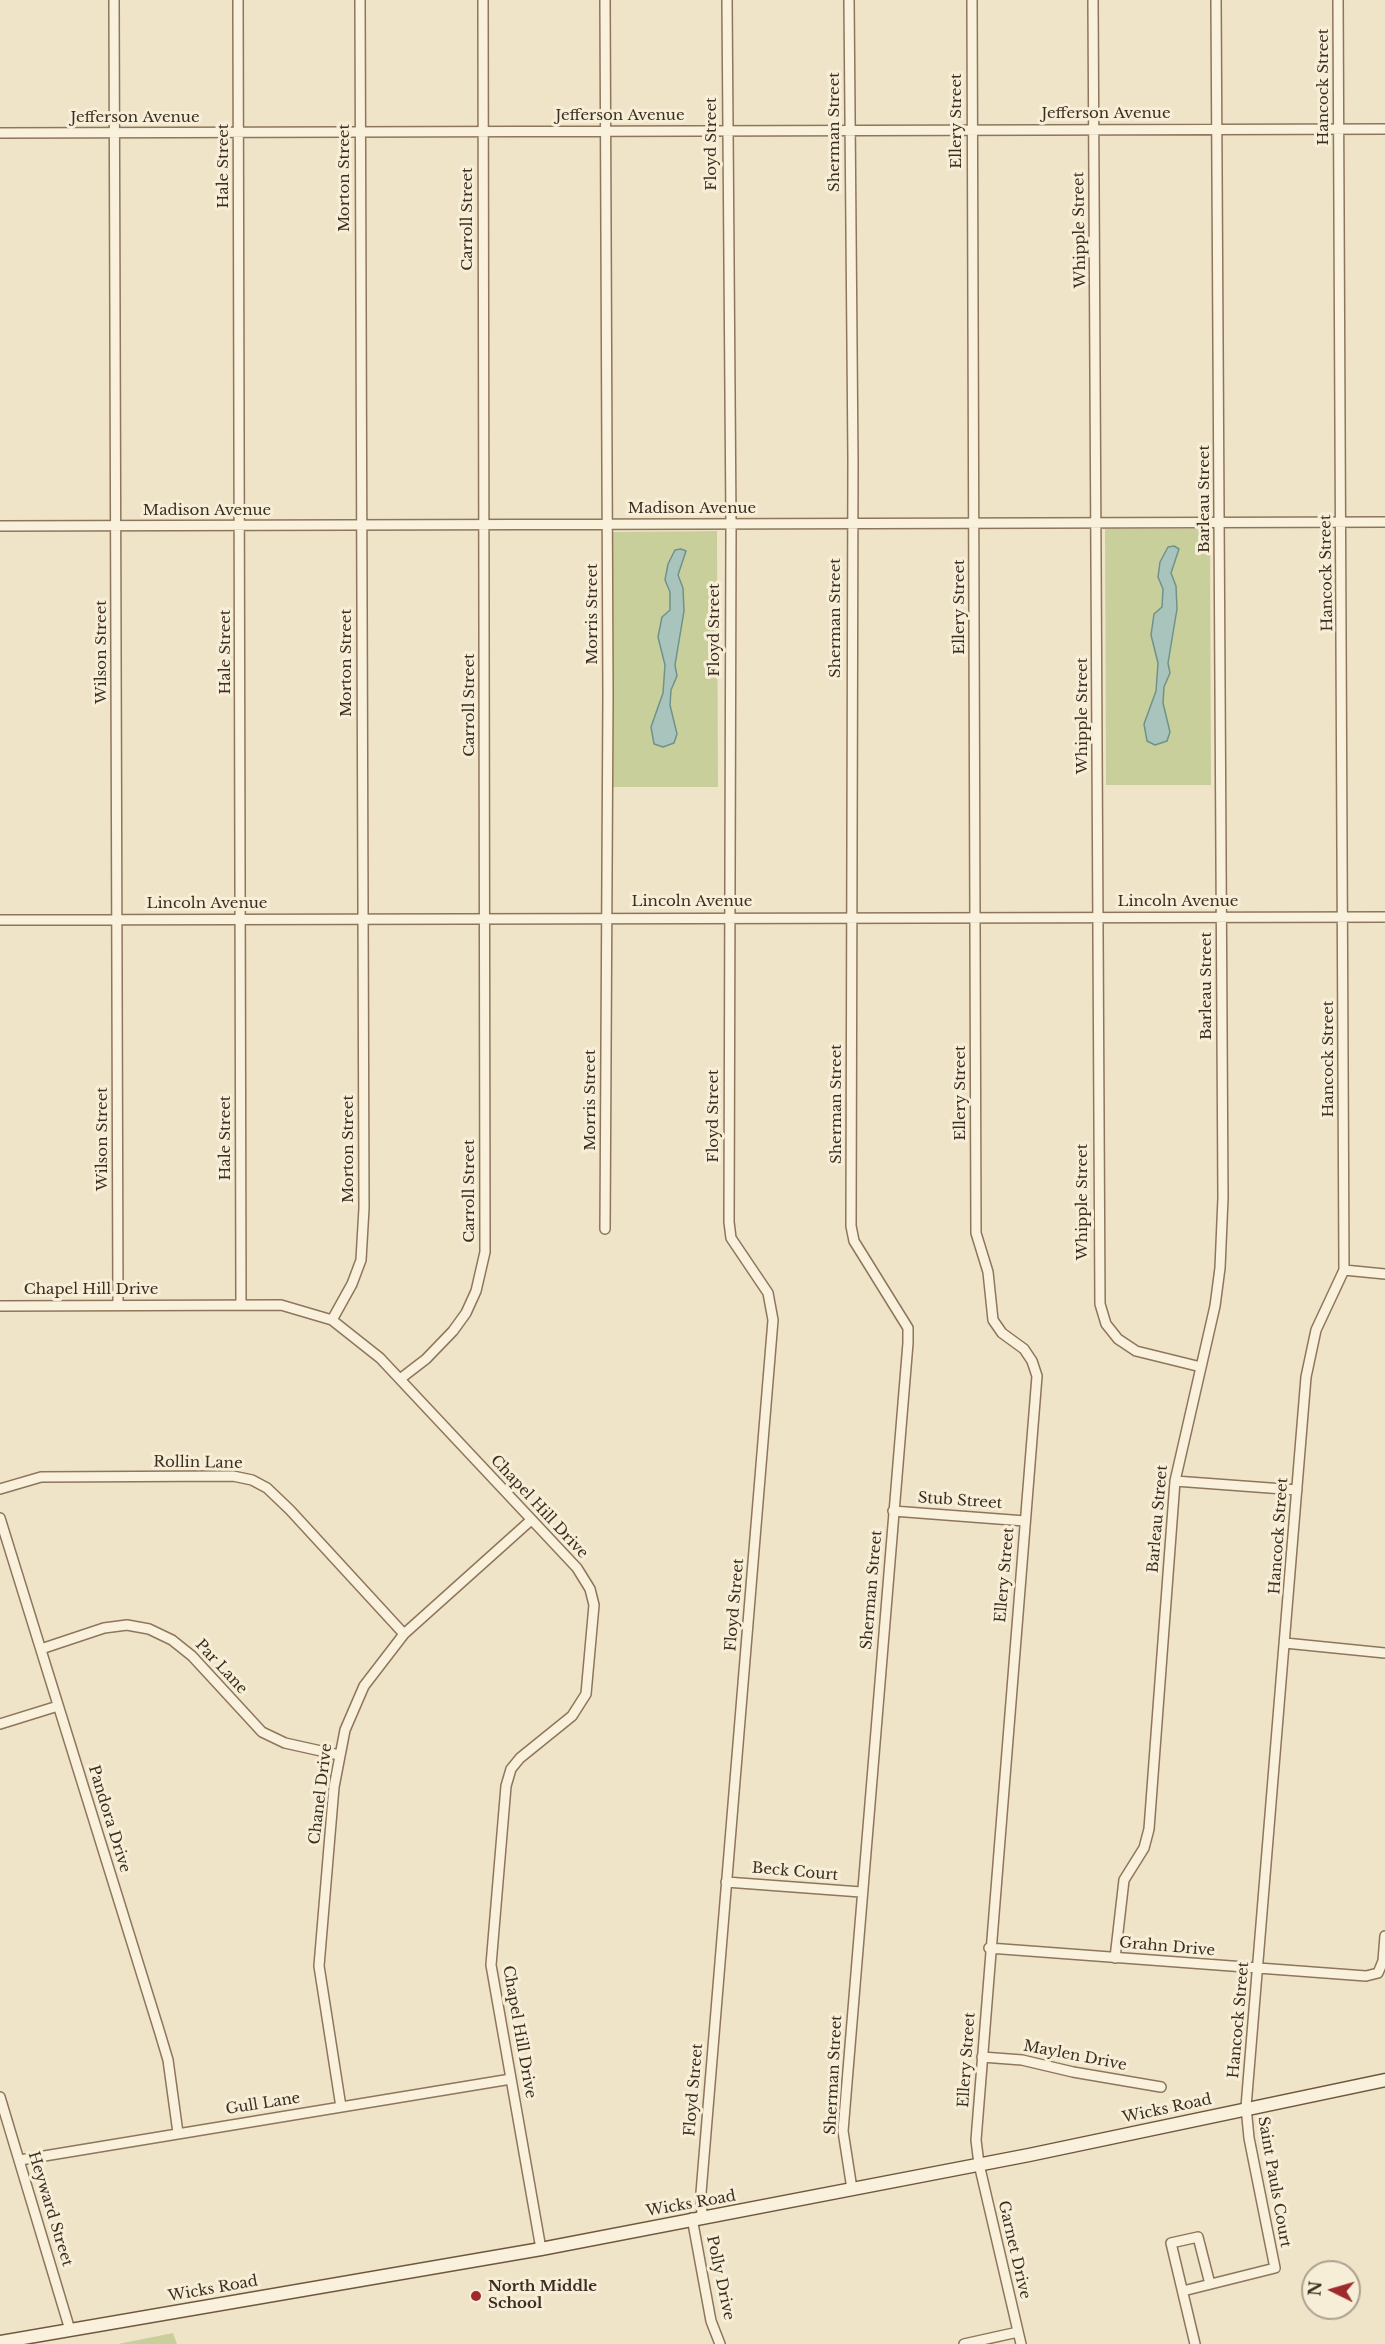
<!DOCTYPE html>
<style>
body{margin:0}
#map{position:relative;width:1385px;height:2344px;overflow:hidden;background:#f0e4c8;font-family:"Libre Baskerville",serif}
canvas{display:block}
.north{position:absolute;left:1301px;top:2260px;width:60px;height:60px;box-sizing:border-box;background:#f7eed8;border:2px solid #ada18e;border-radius:50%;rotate:275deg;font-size:16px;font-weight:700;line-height:24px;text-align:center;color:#3d2e20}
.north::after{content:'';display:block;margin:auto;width:21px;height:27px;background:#9e2a2b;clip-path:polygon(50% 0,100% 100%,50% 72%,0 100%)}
</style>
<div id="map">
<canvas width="1385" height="2344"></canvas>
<div class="north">N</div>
</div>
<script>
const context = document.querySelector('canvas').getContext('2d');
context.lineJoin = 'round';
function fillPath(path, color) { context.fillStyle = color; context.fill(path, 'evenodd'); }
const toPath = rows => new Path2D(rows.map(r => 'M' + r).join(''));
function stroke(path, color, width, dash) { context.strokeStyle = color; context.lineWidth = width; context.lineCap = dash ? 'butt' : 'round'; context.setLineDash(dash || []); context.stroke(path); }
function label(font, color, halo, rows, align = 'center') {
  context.font = font + ' "Libre Baskerville",serif'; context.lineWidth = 6; context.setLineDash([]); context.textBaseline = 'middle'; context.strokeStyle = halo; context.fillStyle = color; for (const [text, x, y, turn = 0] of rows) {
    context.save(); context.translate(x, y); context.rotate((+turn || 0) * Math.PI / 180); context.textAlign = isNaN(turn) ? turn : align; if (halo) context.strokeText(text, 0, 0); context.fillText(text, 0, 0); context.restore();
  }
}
fillPath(toPath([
 [1105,529,1210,529,1211,785,1106,785],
 [717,531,718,787,613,787,612,532],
 [173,2333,177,2344,118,2344]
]), '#c9cf9b');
const water = toPath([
 [1174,546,1179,549,1171,573,1176,586,1177,609,1168,663,1170,673,1164,687,1163,703,1170,732,1167,741,1155,745,1147,741,1144,724,1156,691,1158,663,1151,635,1154,614,1162,607,1163,589,1158,577,1160,562,1168,547,1174,546],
 [681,549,686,551,678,575,683,588,684,611,675,665,677,676,671,690,670,705,677,734,674,743,663,747,654,744,651,727,663,693,665,665,658,637,662,617,670,610,670,592,665,580,668,564,675,550,681,549]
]);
fillPath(water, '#a9c4bc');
stroke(water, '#6f938a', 1.5);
const minor = toPath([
 [114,0,118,1305],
 [238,0,241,1303],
 [605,0,608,695,605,1229],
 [849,0,853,460,851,1226,854,1241,908,1328,908,1343,843,2131,852,2189],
 [972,0,976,1233,988,1272,993,1320,1002,1333,1024,1349,1032,1361,1037,1376,976,2140,979,2164,1021,2344],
 [1093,0,1100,1304,1106,1324,1118,1339,1136,1351,1201,1367],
 [0,133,1385,129],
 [0,526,1385,522],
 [0,920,1385,917],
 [1344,1270,1385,1274],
 [0,1306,281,1305,332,1320,380,1358,577,1568,590,1589,594,1605,586,1694,572,1716,520,1758,511,1769,506,1786,491,1965,541,2249],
 [332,1320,352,1284,361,1260,364,1208,360,0],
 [400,1379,426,1359,453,1331,466,1313,476,1291,485,1252,483,0],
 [1175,1481,1297,1490],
 [0,1489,41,1477,233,1476,252,1480,267,1488,290,1510,404,1634],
 [893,1511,1025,1521],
 [0,1518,159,2030,168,2060,178,2133],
 [1285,1643,1385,1653],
 [41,1649,104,1628,127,1625,149,1629,172,1640,192,1656,262,1732,285,1743,339,1755],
 [0,1724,58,1706],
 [726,1882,861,1892],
 [989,1948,1366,1976,1378,1973,1383,1961,1385,1936],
 [1115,1958,1124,1880,1144,1848,1149,1829,1175,1481,1215,1306,1220,1268,1223,1198,1216,0],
 [982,2057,1022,2060,1073,2072,1161,2087],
 [0,2097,70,2330],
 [341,2107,319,1966,334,1787,345,1730,364,1686,404,1634,530,1521],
 [20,2160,511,2079],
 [702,2216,701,2193,773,1320,768,1293,731,1238,729,1222,731,524,727,0],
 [692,2218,711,2321,720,2344],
 [1183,2291,1275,2268,1249,2138,1246,2107,1306,1377,1316,1330,1344,1270,1338,0],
 [964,2344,1018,2332],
 [1195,2344,1171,2243,1198,2237,1210,2284]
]);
const secondary = toPath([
 [0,2342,541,2249,1029,2155,1385,2080]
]);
stroke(minor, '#8d765c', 12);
stroke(secondary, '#6f573f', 15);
stroke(minor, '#faf1dc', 9);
stroke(secondary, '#faf1dc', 12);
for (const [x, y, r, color] of [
 [476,2296,6,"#9e2a2b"]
]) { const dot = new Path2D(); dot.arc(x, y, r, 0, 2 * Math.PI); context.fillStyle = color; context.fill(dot); stroke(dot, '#f7eed8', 2); }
label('15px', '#3d2e20', '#f7eed8', [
 ["Hancock Street",1324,87,-90],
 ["Jefferson Avenue",1106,114],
 ["Jefferson Avenue",620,116],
 ["Jefferson Avenue",135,118],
 ["Ellery Street",957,121,-90],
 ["Sherman Street",835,132,-90],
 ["Floyd Street",712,144,-90],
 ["Hale Street",224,166,-90],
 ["Morton Street",345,178,-90],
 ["Carroll Street",468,219,-90],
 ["Whipple Street",1080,230,-91],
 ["Barleau Street",1205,499,-90],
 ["Madison Avenue",692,509],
 ["Madison Avenue",207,511],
 ["Hancock Street",1327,573,-91],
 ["Ellery Street",960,607,-90],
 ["Morris Street",593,614,-90],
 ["Sherman Street",836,618,-90],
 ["Floyd Street",715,630,-90],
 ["Wilson Street",102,652,-90],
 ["Hale Street",226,652,-90],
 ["Morton Street",347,663,-90],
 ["Carroll Street",470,705,-90],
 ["Whipple Street",1083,716,-90],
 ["Lincoln Avenue",692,902],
 ["Lincoln Avenue",1178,902],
 ["Lincoln Avenue",207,904],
 ["Barleau Street",1207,986,-90],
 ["Hancock Street",1329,1059,-90],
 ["Ellery Street",961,1093,-90],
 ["Morris Street",591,1100,-90],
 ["Sherman Street",837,1104,-90],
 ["Floyd Street",714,1116,-90],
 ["Hale Street",226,1138,-90],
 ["Wilson Street",103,1139,-90],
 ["Morton Street",349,1149,-90],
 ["Carroll Street",470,1191,-90],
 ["Whipple Street",1083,1202,-90],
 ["Chapel Hill Drive",91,1290],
 ["Rollin Lane",198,1463,1],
 ["Stub Street",960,1501,4],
 ["Chapel Hill Drive",539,1507,47],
 ["Barleau Street",1158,1519,-85],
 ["Hancock Street",1279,1536,-86],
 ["Ellery Street",1005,1575,-85],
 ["Sherman Street",872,1590,-85],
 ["Floyd Street",735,1605,-85],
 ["Par Lane",221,1667,47],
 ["Chanel Drive",321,1794,-83],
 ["Pandora Drive",109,1819,73],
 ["Beck Court",795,1872,5],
 ["Grahn Drive",1167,1947,5],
 ["Hancock Street",1239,2020,-85],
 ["Chapel Hill Drive",519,2032,80],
 ["Maylen Drive",1075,2056,11],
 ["Ellery Street",967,2060,-86],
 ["Sherman Street",834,2075,-87],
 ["Floyd Street",694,2090,-85],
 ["Gull Lane",263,2104,-9],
 ["Wicks Road",1167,2109,-12],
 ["Saint Pauls Court",1274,2182,80],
 ["Wicks Road",691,2204,-10],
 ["Heyward Street",50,2209,73],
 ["Garnet Drive",1014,2250,77],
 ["Polly Drive",720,2278,78],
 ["Wicks Road",213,2289,-10]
]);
label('bold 15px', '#3d2e20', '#f7eed8', [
 ["North Middle",488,2287],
 ["School",488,2304]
], 'left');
</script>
